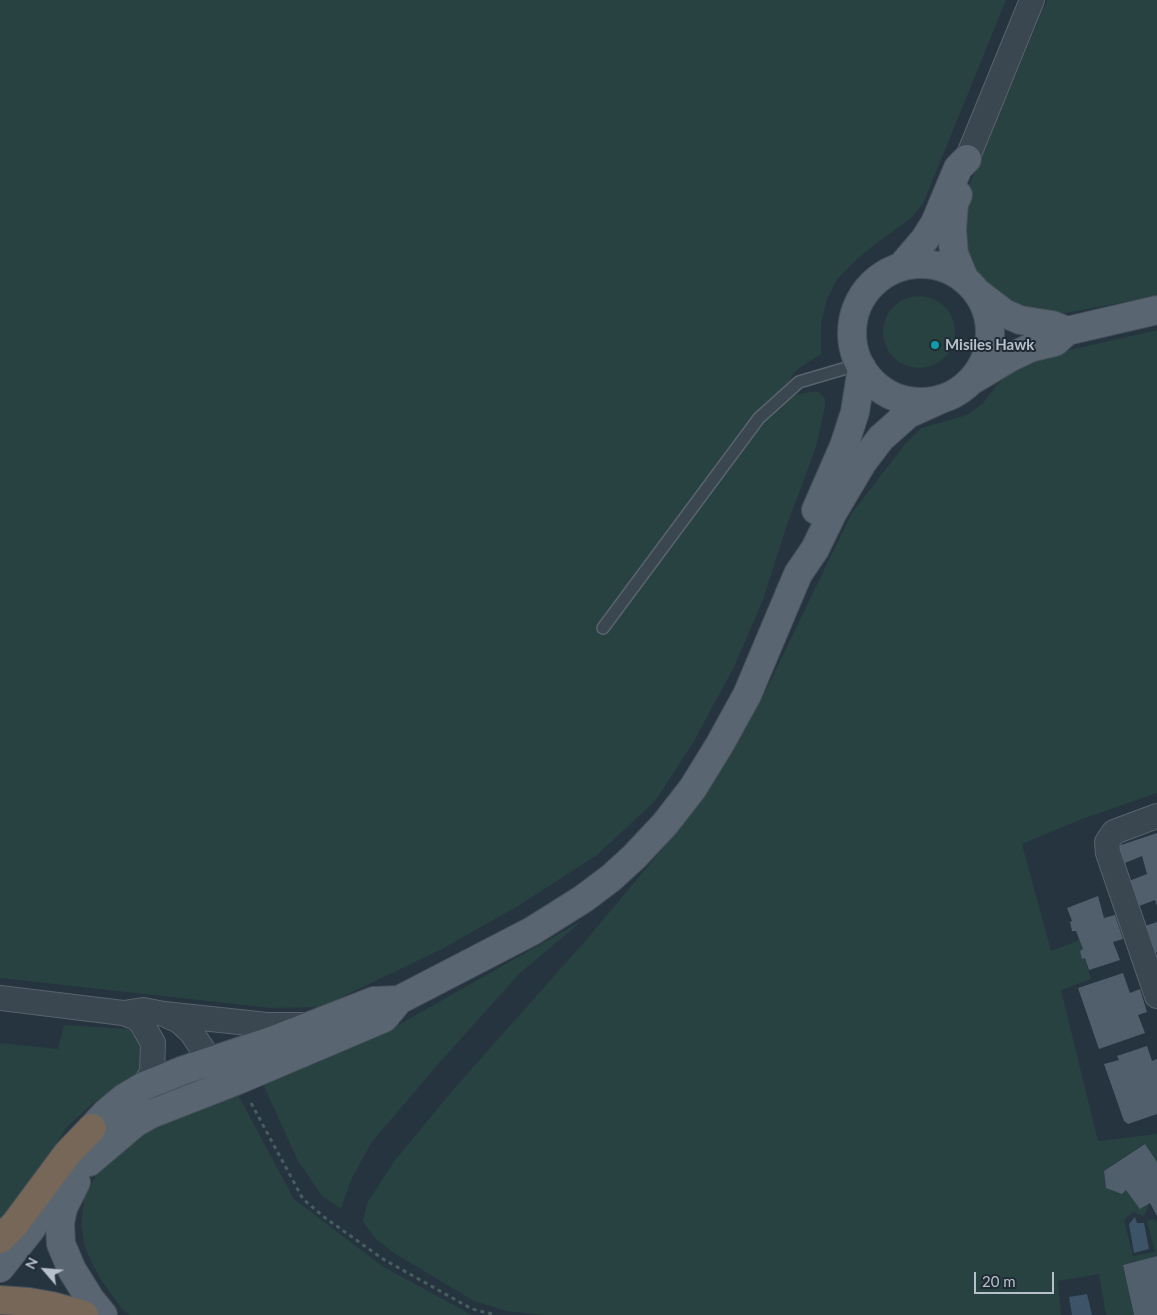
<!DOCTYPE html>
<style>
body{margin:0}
#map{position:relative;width:1157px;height:1315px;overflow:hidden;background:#263440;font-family:Lato,sans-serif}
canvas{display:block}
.north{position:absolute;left:20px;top:1245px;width:50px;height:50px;-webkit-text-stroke:4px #1f2b35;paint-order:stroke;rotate:297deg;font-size:14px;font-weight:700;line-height:20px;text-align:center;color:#b7c0ca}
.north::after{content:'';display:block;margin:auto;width:18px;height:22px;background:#b7c0ca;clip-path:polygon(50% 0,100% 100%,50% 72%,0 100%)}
.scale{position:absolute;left:974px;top:1272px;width:80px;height:22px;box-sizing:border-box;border:2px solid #b7c0ca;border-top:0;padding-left:6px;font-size:15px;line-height:18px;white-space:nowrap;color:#b7c0ca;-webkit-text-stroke:4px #1f2b35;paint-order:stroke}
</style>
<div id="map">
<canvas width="1157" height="1315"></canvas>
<div class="north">N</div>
<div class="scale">20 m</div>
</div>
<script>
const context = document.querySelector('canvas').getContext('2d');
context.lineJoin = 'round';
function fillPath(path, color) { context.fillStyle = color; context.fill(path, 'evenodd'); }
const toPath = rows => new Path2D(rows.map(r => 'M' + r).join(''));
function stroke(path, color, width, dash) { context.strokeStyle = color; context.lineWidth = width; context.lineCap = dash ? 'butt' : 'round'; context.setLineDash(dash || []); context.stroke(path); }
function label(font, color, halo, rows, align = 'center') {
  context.font = font + ' Lato,sans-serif'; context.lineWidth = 4; context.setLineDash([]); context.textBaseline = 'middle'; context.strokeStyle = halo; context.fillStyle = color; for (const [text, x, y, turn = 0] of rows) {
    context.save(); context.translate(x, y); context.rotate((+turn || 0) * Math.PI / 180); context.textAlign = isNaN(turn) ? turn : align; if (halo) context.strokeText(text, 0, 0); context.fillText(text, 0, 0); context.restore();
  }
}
fillPath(toPath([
 [0,0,1006,0,923,204,911,218,874,245,855,261,837,279,827,299,821,323,821,354,798,369,793,374,790,381,790,391,796,395,809,392,819,392,825,399,825,406,816,447,786,528,763,600,734,667,693,743,655,801,597,855,518,906,442,949,321,1007,271,1008,0,978],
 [1047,0,1157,0,1157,296,1060,314,1038,312,1007,299,982,280,967,257,961,239,968,188],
 '883 332a36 36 0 1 1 72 0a36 36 0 1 1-72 0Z',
 [1157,330,1157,793,1082,819,1022,844,1051,951,1080,940,1083,949,1080,951,1082,959,1085,958,1091,979,1061,990,1098,1141,1157,1134,1157,1162,1144,1144,1104,1171,1106,1188,1122,1194,1126,1190,1150,1203,1144,1216,1133,1212,1124,1220,1133,1256,1155,1252,1147,1221,1152,1219,1157,1221,1157,1256,1123,1265,1134,1315,1106,1315,1099,1274,1058,1281,1061,1315,543,1315,506,1311,474,1301,394,1253,376,1239,363,1222,367,1203,395,1160,452,1091,586,940,663,848,766,690,851,514,906,443,921,428,967,415,983,403,996,386,1011,371,1030,359],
 [583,920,519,974,441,1061,371,1143,351,1180,341,1209,322,1196,298,1161,262,1082,400,1024],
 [64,1025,127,1029,135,1033,141,1043,140,1068,136,1077,94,1102,67,1127,47,1158,0,1221,0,1043,58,1049],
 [236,1091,294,1199,382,1266,472,1315,130,1315,122,1309,99,1277,85,1248,81,1225,84,1198,99,1169,150,1130]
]), '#284141');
fillPath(toPath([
 [1135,1217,1137,1223,1144,1223,1149,1249,1134,1253,1129,1224],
 [1087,1294,1092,1315,1072,1315,1069,1297]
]), '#3c5368');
fillPath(toPath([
 [1157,833,1157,906,1155,900,1139,906,1129,881,1147,874,1142,856,1125,863,1118,846],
 [1098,896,1104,918,1115,915,1123,939,1113,942,1120,960,1089,970,1085,958,1082,959,1080,951,1083,949,1076,931,1072,931,1070,922,1072,921,1067,908],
 [1157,922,1157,952,1155,953,1145,926],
 [1123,973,1130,993,1140,989,1147,1012,1138,1015,1145,1033,1099,1049,1078,988],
 [1147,1046,1152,1061,1157,1059,1157,1114,1128,1124,1124,1121,1104,1064,1119,1060,1117,1056],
 [1145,1144,1157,1162,1157,1216,1150,1203,1140,1209,1126,1190,1122,1194,1106,1188,1104,1171],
 [1157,1256,1157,1315,1134,1315,1123,1265]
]), '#515f6d');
const lane = toPath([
 [603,628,759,418,799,382,860,364]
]);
const street = toPath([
 [967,159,1032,0],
 [1157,816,1114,832,1107,842,1108,853,1157,996],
 [0,998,123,1013,134,1017,141,1022,153,1043,152,1072,144,1086],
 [124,1013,143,1010,164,1014,267,1025,306,1025],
 [168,1016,179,1021,191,1032,210,1060]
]);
const primary = toPath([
 [958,195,954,203,952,230,954,254,964,278],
 '852 333a69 69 0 1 1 138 0a69 69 0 1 1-138 0Z',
 [901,267,925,239,935,223,958,168,967,159],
 [978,293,1004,313,1020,320,1052,325,1067,331,1157,310],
 [974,379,1011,357,1030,348,1055,342,1067,331],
 [816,510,844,446,855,412,862,368],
 [89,1162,135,1123,151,1114,238,1080,384,1018,399,1000,532,931,583,899,611,878,634,857,665,824,693,788,720,744,747,695,798,574,815,549,833,512,862,463,881,438,908,414,941,399],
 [76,1182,63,1208,60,1223,61,1244,72,1270,90,1299,103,1315],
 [0,1268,31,1229,92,1128,106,1113,124,1098,144,1086,184,1070,271,1041,374,1001,399,1000]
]);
const highway = toPath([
 [0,1239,15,1224,67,1154,92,1128],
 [0,1300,29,1302,52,1306,84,1315]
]);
stroke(lane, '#58636d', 14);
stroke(street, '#58636d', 26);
stroke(primary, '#444f59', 30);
stroke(highway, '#45505a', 30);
stroke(toPath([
 [251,1103,303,1199,324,1217,383,1259,472,1309,496,1315]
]), '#475d5e', 3, [4, 4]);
stroke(lane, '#3a4650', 11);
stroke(street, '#3a4650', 24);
stroke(primary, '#596570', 28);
stroke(highway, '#766758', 28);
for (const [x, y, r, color] of [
 [935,345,5,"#0f9aa8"]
]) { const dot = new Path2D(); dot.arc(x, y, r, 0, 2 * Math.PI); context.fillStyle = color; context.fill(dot); stroke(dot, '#1f2b35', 2); }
label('bold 15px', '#b7c0ca', '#1f2b35', [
 ["Misiles Hawk",945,345]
], 'left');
</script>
